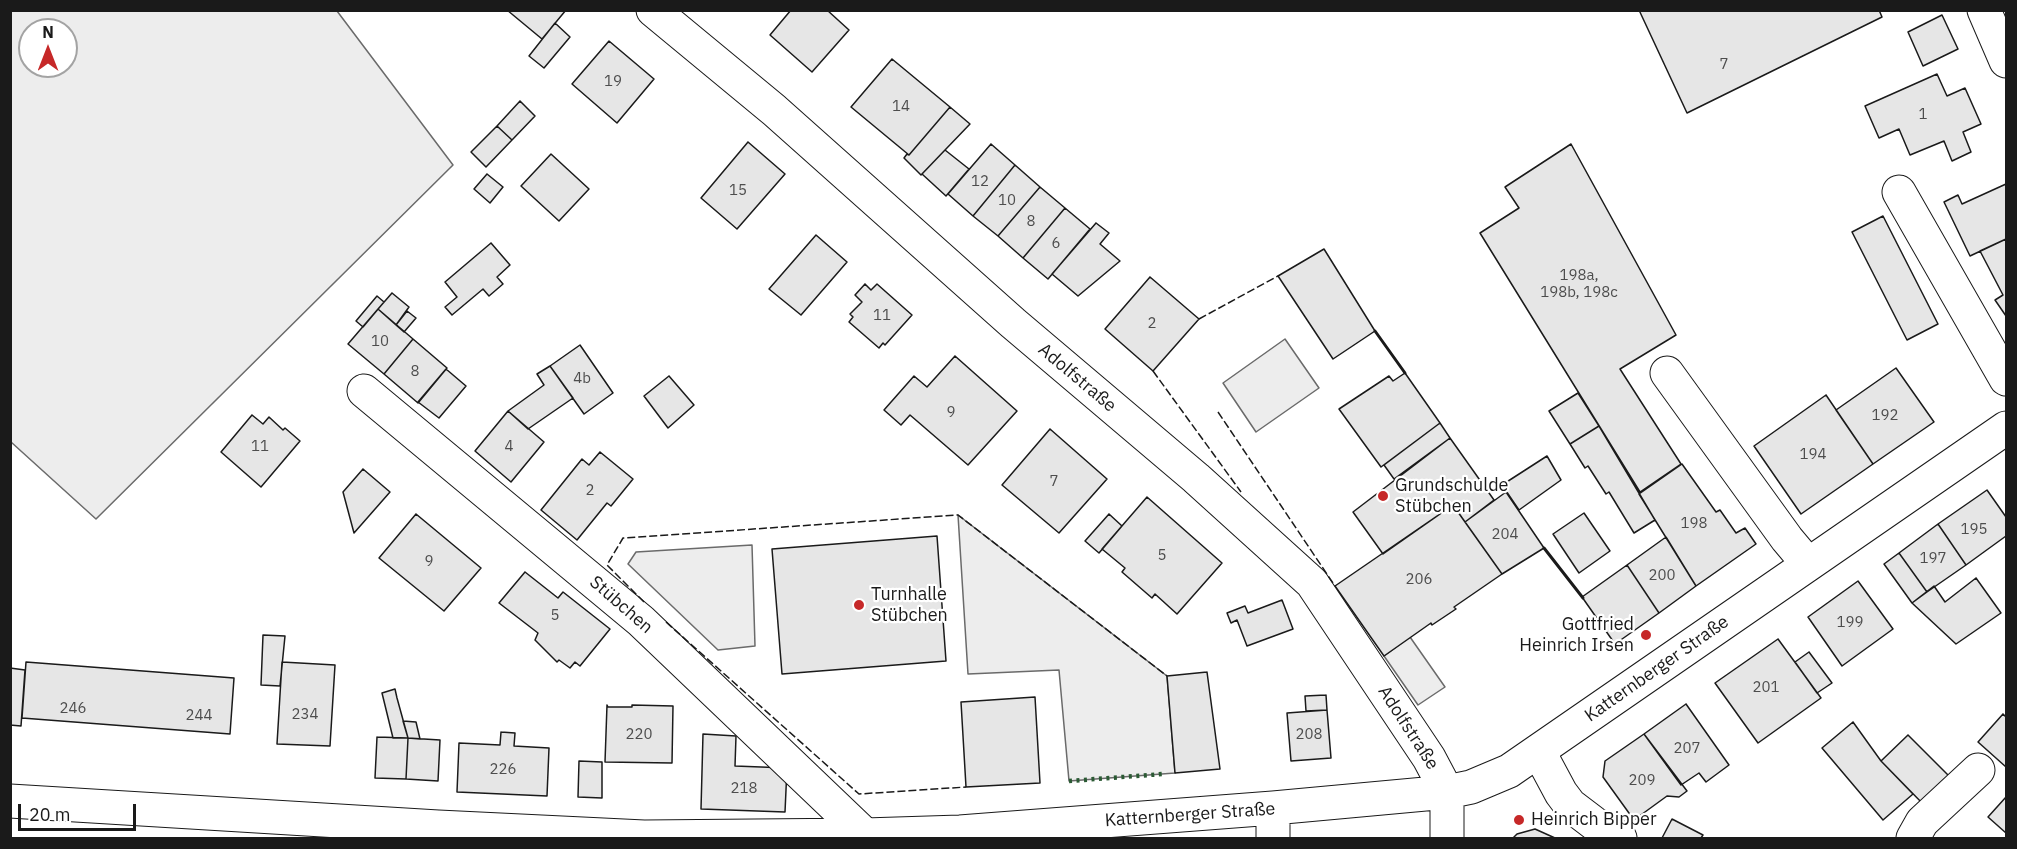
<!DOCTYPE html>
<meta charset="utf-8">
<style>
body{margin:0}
#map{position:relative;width:2017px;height:849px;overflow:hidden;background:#fff;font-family:"IBM Plex Sans",sans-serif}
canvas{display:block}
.frame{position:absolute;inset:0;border:12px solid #1a1a1a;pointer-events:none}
.north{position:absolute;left:18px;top:18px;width:60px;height:60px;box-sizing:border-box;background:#fff;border:2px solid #a3a3a3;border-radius:50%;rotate:0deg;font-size:16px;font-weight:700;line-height:24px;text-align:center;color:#1a1a1a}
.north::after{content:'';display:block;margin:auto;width:21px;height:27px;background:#c62828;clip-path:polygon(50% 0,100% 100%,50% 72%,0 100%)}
.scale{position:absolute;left:18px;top:804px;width:118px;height:27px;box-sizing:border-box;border:3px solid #1a1a1a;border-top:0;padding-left:8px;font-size:18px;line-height:21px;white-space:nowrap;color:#1a1a1a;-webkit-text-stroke:4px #fff;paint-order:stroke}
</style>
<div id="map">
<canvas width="2017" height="849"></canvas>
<div class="frame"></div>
<div class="north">N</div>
<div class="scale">20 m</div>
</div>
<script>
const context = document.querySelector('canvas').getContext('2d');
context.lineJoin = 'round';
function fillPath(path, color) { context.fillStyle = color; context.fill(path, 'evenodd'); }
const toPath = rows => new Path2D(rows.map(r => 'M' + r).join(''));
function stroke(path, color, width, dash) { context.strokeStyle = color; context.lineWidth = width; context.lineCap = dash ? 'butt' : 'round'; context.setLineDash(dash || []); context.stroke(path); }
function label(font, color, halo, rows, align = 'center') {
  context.font = font + ' "IBM Plex Sans",sans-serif'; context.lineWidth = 4.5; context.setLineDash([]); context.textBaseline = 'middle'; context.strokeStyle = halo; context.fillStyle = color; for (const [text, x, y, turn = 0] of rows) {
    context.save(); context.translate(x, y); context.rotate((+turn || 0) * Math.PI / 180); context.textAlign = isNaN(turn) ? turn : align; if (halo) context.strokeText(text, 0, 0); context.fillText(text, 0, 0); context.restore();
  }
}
const built = toPath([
 [11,10,337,11,453,165,96,519,11,442,11,10],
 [30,30,66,30,66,66,30,66,30,30],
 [1285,339,1319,388,1256,432,1223,383,1285,339],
 [958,515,1167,676,1175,773,1069,781,1059,670,968,674,958,515],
 [752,545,755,646,718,650,628,564,636,552,752,545],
 [1410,637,1445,687,1418,705,1384,656,1410,637]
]);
fillPath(built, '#ededed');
stroke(built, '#6a6a6a', 1.5);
const building = toPath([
 [507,10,566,10,542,39,507,10],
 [791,10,827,10,849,30,812,72,770,35,791,10],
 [1639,10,1879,10,1882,17,1687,113,1639,10],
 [1942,15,1958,49,1923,66,1908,32,1942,15],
 [555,23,570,37,544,68,529,56,555,23],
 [609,41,654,79,617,123,572,84,609,41],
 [892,59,950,107,909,155,851,107,892,59],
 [1937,74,1947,96,1965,88,1981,124,1963,132,1971,152,1952,161,1944,141,1910,155,1899,129,1879,138,1865,106,1937,74],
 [520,101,535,116,512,140,497,126,520,101],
 [950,107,970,124,921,175,904,158,907,154,909,155,950,107],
 [497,126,512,140,486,167,471,152,497,126],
 [748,142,785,174,737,229,701,198,748,142],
 [991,144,1015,165,973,216,948,194,991,144],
 [1571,144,1676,335,1620,369,1681,464,1640,492,1480,233,1519,208,1505,187,1571,144],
 [945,150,969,169,946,196,922,174,945,150],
 [551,154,589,189,559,221,521,186,551,154],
 [1015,165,1040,187,998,236,973,216,1015,165],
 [487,174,503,187,490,203,474,189,487,174],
 [2006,184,2006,239,1970,256,1944,202,1958,195,1962,204,2006,184],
 [1040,187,1065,208,1023,258,998,236,1040,187],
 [1065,208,1090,229,1048,279,1023,258,1065,208],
 [1883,216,1938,324,1907,340,1852,232,1883,216],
 [1096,223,1109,233,1100,244,1120,261,1078,296,1052,274,1096,223],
 [816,235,847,262,801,315,769,289,816,235],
 [2006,239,2006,316,1995,300,2003,295,1980,251,2006,239],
 [491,243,510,265,497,277,503,284,489,296,483,289,452,315,445,307,457,297,445,282,491,243],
 [1324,249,1375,331,1333,359,1278,276,1324,249],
 [1150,277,1199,319,1153,371,1105,329,1150,277],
 [865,284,871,290,877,284,912,315,885,345,883,343,879,348,849,322,853,317,850,314,862,302,855,295,865,284],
 [392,293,409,307,396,325,378,309,392,293],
 [377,296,384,302,363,327,356,321,377,296],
 [378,309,413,339,384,374,348,344,378,309],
 [407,311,416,318,404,332,396,325,407,311],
 [413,339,447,368,418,403,384,374,413,339],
 [580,345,613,393,584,414,550,366,580,345],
 [955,356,1017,411,968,465,910,415,901,425,884,410,914,376,927,387,955,356],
 [550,366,573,398,528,429,508,411,544,385,537,374,550,366],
 [1896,368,1934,422,1873,464,1836,410,1896,368],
 [446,369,466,386,439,418,418,402,446,369],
 [1405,373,1440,423,1381,467,1339,409,1389,376,1393,381,1405,373],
 [669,376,694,405,668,428,644,396,669,376],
 [1578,393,1599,426,1570,444,1549,411,1578,393],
 [1826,395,1873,464,1801,514,1754,446,1826,395],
 [508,411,544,442,511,482,475,451,508,411],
 [252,415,263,424,269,417,283,430,285,428,300,441,261,487,221,452,252,415],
 [1440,423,1450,438,1394,479,1384,465,1440,423],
 [1599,426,1655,520,1634,533,1609,492,1606,494,1588,466,1585,468,1570,444,1599,426],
 [1050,429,1107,479,1059,533,1002,485,1050,429],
 [1450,438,1494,500,1465,522,1453,505,1383,554,1353,512,1450,438],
 [600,452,633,479,611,506,607,503,577,540,541,510,582,459,589,465,600,452],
 [1547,456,1561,480,1519,510,1502,485,1547,456],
 [1682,464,1716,512,1720,510,1736,533,1745,528,1756,544,1696,586,1639,494,1682,464],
 [363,469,390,492,354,533,343,492,363,469],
 [1987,490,2006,517,2006,536,1966,565,1938,524,1987,490],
 [1506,492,1544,548,1502,574,1465,522,1506,492],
 [1147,497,1222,563,1177,614,1155,594,1152,598,1122,572,1125,568,1102,549,1147,497],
 [1453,505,1502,574,1454,607,1456,609,1432,625,1431,623,1384,656,1335,586,1453,505],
 [1584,513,1610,551,1579,573,1553,534,1584,513],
 [416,514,481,568,444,611,379,558,416,514],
 [1109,514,1122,526,1099,553,1085,541,1109,514],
 [1938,524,1966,565,1927,592,1899,553,1938,524],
 [937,536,946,661,782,674,772,549,937,536],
 [1666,537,1696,586,1659,613,1627,565,1666,537],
 [1899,553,1927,592,1912,603,1884,564,1899,553],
 [1627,565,1659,613,1615,644,1582,597,1627,565],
 [525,572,558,598,563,592,610,629,580,666,575,662,570,668,559,660,557,662,535,640,538,633,499,603,525,572],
 [1976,578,2001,613,1956,644,1912,603,1934,586,1945,602,1976,578],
 [1858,581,1893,629,1842,666,1808,617,1858,581],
 [1282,600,1293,629,1247,646,1237,620,1231,623,1227,613,1245,606,1248,613,1282,600],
 [263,635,285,636,280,686,261,685,263,635],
 [1778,639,1821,698,1758,743,1715,683,1778,639],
 [1809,652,1832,683,1817,693,1795,662,1809,652],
 [26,662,234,678,230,734,22,718,26,662],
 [282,662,335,665,330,746,277,744,282,662],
 [10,668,25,670,21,726,10,725,10,668],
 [1207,672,1220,769,1175,773,1167,676,1207,672],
 [395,689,397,698,408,738,393,738,382,693,395,689],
 [1326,695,1327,710,1306,711,1305,696,1326,695],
 [1035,697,1040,783,966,787,961,702,1035,697],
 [1686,704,1729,765,1706,782,1699,773,1681,785,1644,734,1686,704],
 [607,705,608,707,632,707,632,705,673,706,672,763,605,762,607,705],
 [1327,710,1331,758,1291,761,1287,713,1327,710],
 [2003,714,2006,717,2006,767,1978,742,2003,714],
 [403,721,416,722,420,739,408,738,403,721],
 [1853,722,1881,761,1913,794,1883,820,1822,748,1853,722],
 [501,732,515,733,514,746,549,748,547,796,457,792,459,743,500,745,501,732],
 [703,734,736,736,735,766,787,768,785,812,701,809,703,734],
 [1644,734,1687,791,1679,797,1667,796,1634,820,1603,777,1605,761,1644,734],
 [1908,735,1952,779,1925,806,1881,761,1908,735],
 [377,737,408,738,406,779,375,778,377,737],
 [408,738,440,740,438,781,406,779,408,738],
 [579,761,602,762,602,798,578,797,579,761],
 [2006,797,2006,833,1988,817,2006,797],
 [1672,819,1703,835,1701,838,1662,838,1672,819],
 [1535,829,1555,838,1513,838,1517,834,1535,829]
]);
fillPath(building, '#e6e6e6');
stroke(building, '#1a1a1a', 1.5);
const minor = toPath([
 [653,10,774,110,1013,323,1196,478,1312,583,1429,758,1447,792,1447,838],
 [1984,10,2006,61],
 [1899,192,2006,379],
 [1667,373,1787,539,1808,564],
 [364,391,641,621,865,835],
 [1539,752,1561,793,1570,805,1595,824,1620,838],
 [10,801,438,827,644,837,865,835,960,832,1273,808,1447,792,1471,787,1509,771,2006,428],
 [1273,808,1273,838],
 [1913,838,1922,822,1978,770]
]);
stroke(minor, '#1a1a1a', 35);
stroke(minor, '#fff', 33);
stroke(toPath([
 [1069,781,1163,774]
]), '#2b5a34', 4.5, [3, 4.5]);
stroke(toPath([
 [1199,319,1278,276],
 [1153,371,1241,492],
 [1218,412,1335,586],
 [644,602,607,565,623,538,958,515,1167,676],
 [666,622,859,794,966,787]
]), '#1a1a1a', 1.5, [8, 3]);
stroke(toPath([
 [1375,331,1405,373],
 [1544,548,1583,598]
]), '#1a1a1a', 3);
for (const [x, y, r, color] of [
 [1383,496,6,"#c62828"],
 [859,605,6,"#c62828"],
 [1646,635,6,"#c62828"],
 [1519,820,6,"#c62828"]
]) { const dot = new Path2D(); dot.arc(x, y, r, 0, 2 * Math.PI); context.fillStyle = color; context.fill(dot); stroke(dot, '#fff', 2); }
label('15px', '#4d4d4d', null, [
 ["7",1724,65],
 ["19",613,82],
 ["14",901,107],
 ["1",1923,115],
 ["12",980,182],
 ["15",738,191],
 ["10",1007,201],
 ["8",1031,222],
 ["6",1056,244],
 ["198a,",1579,276],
 ["198b, 198c",1579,293],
 ["11",882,316],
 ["2",1152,324],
 ["10",380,342],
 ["8",415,372],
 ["4b",582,379],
 ["9",951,413],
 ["192",1885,416],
 ["11",260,447],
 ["4",509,447],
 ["194",1813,455],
 ["7",1054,482],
 ["2",590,491],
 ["198",1694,524],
 ["195",1974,530],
 ["204",1505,535],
 ["5",1162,556],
 ["197",1933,559],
 ["9",429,562],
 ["200",1662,576],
 ["206",1419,580],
 ["5",555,616],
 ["199",1850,623],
 ["201",1766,688],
 ["246",73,709],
 ["234",305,715],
 ["244",199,716],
 ["220",639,735],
 ["208",1309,735],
 ["207",1687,749],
 ["226",503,770],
 ["209",1642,781],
 ["218",744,789]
]);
label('18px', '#1a1a1a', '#fff', [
 ["Adolfstraße",1077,378,40],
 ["Stübchen",621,605,41],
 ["Katternberger Straße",1657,669,-35],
 ["Adolfstraße",1408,728,57],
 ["Katternberger Straße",1190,815,-4]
]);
label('18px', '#1a1a1a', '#fff', [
 ["Grundschulde",1395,486],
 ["Stübchen",1395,507],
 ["Turnhalle",871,595],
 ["Stübchen",871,616],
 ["Gottfried",1634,625,"right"],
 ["Heinrich Irsen",1634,646,"right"],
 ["Heinrich Bipper",1531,820]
], 'left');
</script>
